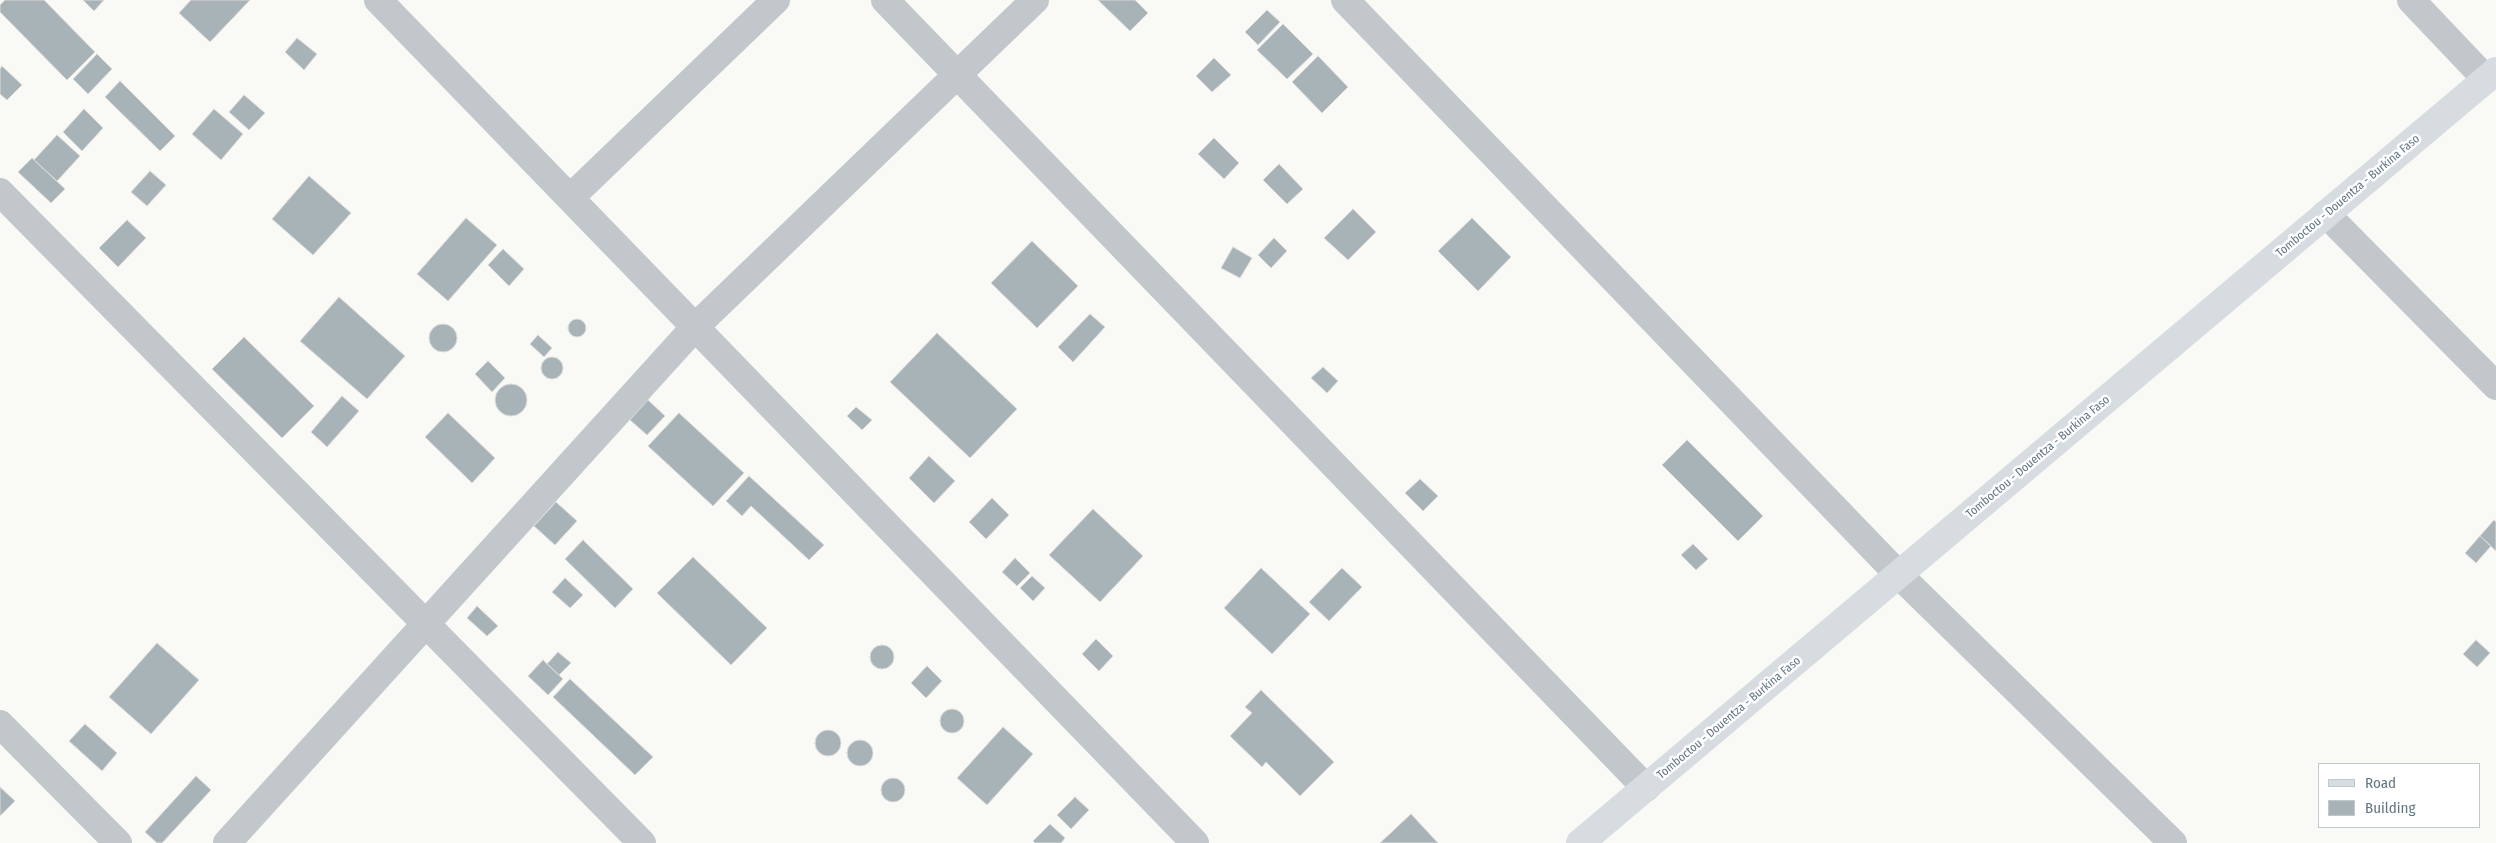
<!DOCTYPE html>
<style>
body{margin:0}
#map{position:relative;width:2496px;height:843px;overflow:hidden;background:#f9f9f6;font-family:"Fira Sans Condensed",sans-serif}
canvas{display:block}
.legend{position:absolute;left:2318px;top:763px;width:162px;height:65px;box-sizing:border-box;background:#fff;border:1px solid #c0c9cd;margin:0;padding:6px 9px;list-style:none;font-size:15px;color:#627783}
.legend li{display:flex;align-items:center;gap:10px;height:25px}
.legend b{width:25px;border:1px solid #c0c9cd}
</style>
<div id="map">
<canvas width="2496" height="843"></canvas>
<ul class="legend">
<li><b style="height:6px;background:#d6dcdf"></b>Road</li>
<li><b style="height:14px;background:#a8b3b8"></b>Building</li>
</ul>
</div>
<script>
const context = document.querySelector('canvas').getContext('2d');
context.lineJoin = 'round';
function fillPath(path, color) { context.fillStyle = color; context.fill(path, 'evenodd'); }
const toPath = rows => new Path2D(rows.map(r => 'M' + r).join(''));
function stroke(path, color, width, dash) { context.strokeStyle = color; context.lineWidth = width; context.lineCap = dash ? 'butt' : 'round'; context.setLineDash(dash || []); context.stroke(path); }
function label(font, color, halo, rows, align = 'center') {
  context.font = font + ' "Fira Sans Condensed",sans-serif'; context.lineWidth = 5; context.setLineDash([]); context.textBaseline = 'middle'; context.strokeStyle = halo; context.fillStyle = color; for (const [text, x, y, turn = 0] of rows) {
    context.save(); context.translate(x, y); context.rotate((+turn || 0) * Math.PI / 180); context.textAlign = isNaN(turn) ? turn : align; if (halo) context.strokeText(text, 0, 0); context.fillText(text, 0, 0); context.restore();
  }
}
const building = toPath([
 [5,0,44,0,95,52,67,80,0,12,0,5,5,0],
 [83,0,104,0,94,11,83,0],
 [191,0,250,0,210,42,179,13,191,0],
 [1098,0,1135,0,1148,13,1130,31,1098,0],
 [1267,10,1280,22,1258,45,1245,32,1267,10],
 [1283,24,1313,54,1287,79,1257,50,1283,24],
 [297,38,317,54,304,70,285,52,297,38],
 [97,54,112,69,88,94,73,79,97,54],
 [1318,56,1348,87,1322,113,1292,82,1318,56],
 [1214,58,1231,75,1212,92,1196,76,1214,58],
 [2,66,22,85,7,100,0,94,0,69,2,66],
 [120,81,175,136,160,151,105,97,120,81],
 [244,95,265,113,249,130,229,112,244,95],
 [84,109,103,128,82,151,63,132,84,109],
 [214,109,243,134,221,160,192,134,214,109],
 [57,135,80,156,57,181,34,160,57,135],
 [1214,138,1239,163,1224,179,1198,154,1214,138],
 [32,158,65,189,51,203,18,172,32,158],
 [1279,164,1303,189,1287,204,1263,180,1279,164],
 [150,171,166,185,147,206,131,192,150,171],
 [309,176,351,213,313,255,272,219,309,176],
 [1353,209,1376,232,1348,260,1324,238,1353,209],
 [466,218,497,245,448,301,417,274,466,218],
 [1472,218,1511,257,1478,291,1438,251,1472,218],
 [127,220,146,238,118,267,99,248,127,220],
 [1274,238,1287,251,1271,268,1258,255,1274,238],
 [1032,241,1078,286,1037,328,991,283,1032,241],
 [1233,247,1252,258,1240,278,1221,268,1233,247],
 [503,249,524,269,509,286,488,265,503,249],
 [339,297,405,356,367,399,300,341,339,297],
 [1090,314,1105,327,1073,362,1058,347,1090,314],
 '568 328a9 9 0 1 1 18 0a9 9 0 1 1-18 0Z',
 '429 338a14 14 0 1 1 28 0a14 14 0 1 1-28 0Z',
 [937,333,1017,409,970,458,890,382,937,333],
 [538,335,552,348,544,357,530,344,538,335],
 [244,337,314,406,282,438,212,369,244,337],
 '541 368a11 11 0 1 1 22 0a11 11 0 1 1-22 0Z',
 [488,361,505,378,492,392,475,374,488,361],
 [1323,367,1338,381,1327,393,1311,378,1323,367],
 '495 400a16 16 0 1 1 32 0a16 16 0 1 1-32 0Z',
 [342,396,359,411,327,447,311,432,342,396],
 [648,400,665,416,647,435,630,420,648,400],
 [856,407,872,420,862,430,847,416,856,407],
 [448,413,495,458,472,483,425,437,448,413],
 [679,413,744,473,713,506,648,446,679,413],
 [1687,440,1763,516,1738,541,1662,465,1687,440],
 [929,456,955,481,934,503,909,478,929,456],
 [749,476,824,545,809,560,751,506,742,516,726,501,749,476],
 [1420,479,1438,496,1423,511,1405,493,1420,479],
 [992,498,1009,515,986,539,969,522,992,498],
 [556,502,577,521,555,545,534,526,556,502],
 [1093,509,1143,556,1100,602,1049,555,1093,509],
 [2494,520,2496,522,2496,551,2480,536,2494,520],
 [2480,536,2491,546,2476,563,2465,553,2480,536],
 [583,540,633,589,615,608,565,559,583,540],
 [1693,544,1708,559,1696,570,1681,555,1693,544],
 [693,557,767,628,731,665,657,593,693,557],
 [1015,558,1030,573,1017,586,1002,572,1015,558],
 [1261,568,1310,614,1272,654,1224,608,1261,568],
 [1342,568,1362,587,1329,621,1309,602,1342,568],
 [1032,576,1045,588,1033,601,1020,588,1032,576],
 [565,578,583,595,570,608,552,592,565,578],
 [477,606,498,626,487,636,467,618,477,606],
 [1096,639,1113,656,1099,671,1082,654,1096,639],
 [2476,640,2490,653,2477,667,2463,654,2476,640],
 [157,643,199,680,151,734,109,697,157,643],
 '870 657a12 12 0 1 1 24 0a12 12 0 1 1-24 0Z',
 [558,652,571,663,559,675,547,664,558,652],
 [543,660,563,679,548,695,528,676,543,660],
 [927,666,942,681,926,698,911,683,927,666],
 [570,679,653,757,635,775,553,697,570,679],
 [1261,690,1334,762,1300,796,1266,762,1262,767,1230,736,1252,713,1245,707,1261,690],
 '940 721a12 12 0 1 1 24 0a12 12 0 1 1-24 0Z',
 [85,724,117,753,102,771,69,741,85,724],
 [1003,727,1033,754,987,805,957,778,1003,727],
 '815 743a13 13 0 1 1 26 0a13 13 0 1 1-26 0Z',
 '847 753a13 13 0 1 1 26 0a13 13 0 1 1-26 0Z',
 [196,776,211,790,162,843,157,843,145,832,196,776],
 '881 790a12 12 0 1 1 24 0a12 12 0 1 1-24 0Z',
 [0,787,15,801,0,816,0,787],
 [1075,797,1089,810,1071,829,1057,815,1075,797],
 [1411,814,1438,843,1380,843,1411,814],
 [1050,824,1065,838,1061,843,1035,843,1033,841,1050,824]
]);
fillPath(building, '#a8b3b8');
stroke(building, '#dbdad8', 1);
stroke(toPath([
 [378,0,1195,843],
 [885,0,1646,788],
 [1345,0,1898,574,2173,843],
 [2411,0,2486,79],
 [0,192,642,843],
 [570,198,776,0],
 [2326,214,2496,386],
 [0,724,118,843],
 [227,843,695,327,1035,0]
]), '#c1c7ca', 28);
stroke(toPath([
 [1580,843,2496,71]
]), '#d6dcdf', 28);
label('12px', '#627783', '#fff', [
 ["Tomboctou - Douentza - Burkina Faso",2348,196,-40],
 ["Tomboctou - Douentza - Burkina Faso",2038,457,-40],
 ["Tomboctou - Douentza - Burkina Faso",1729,718,-40]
]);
</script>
